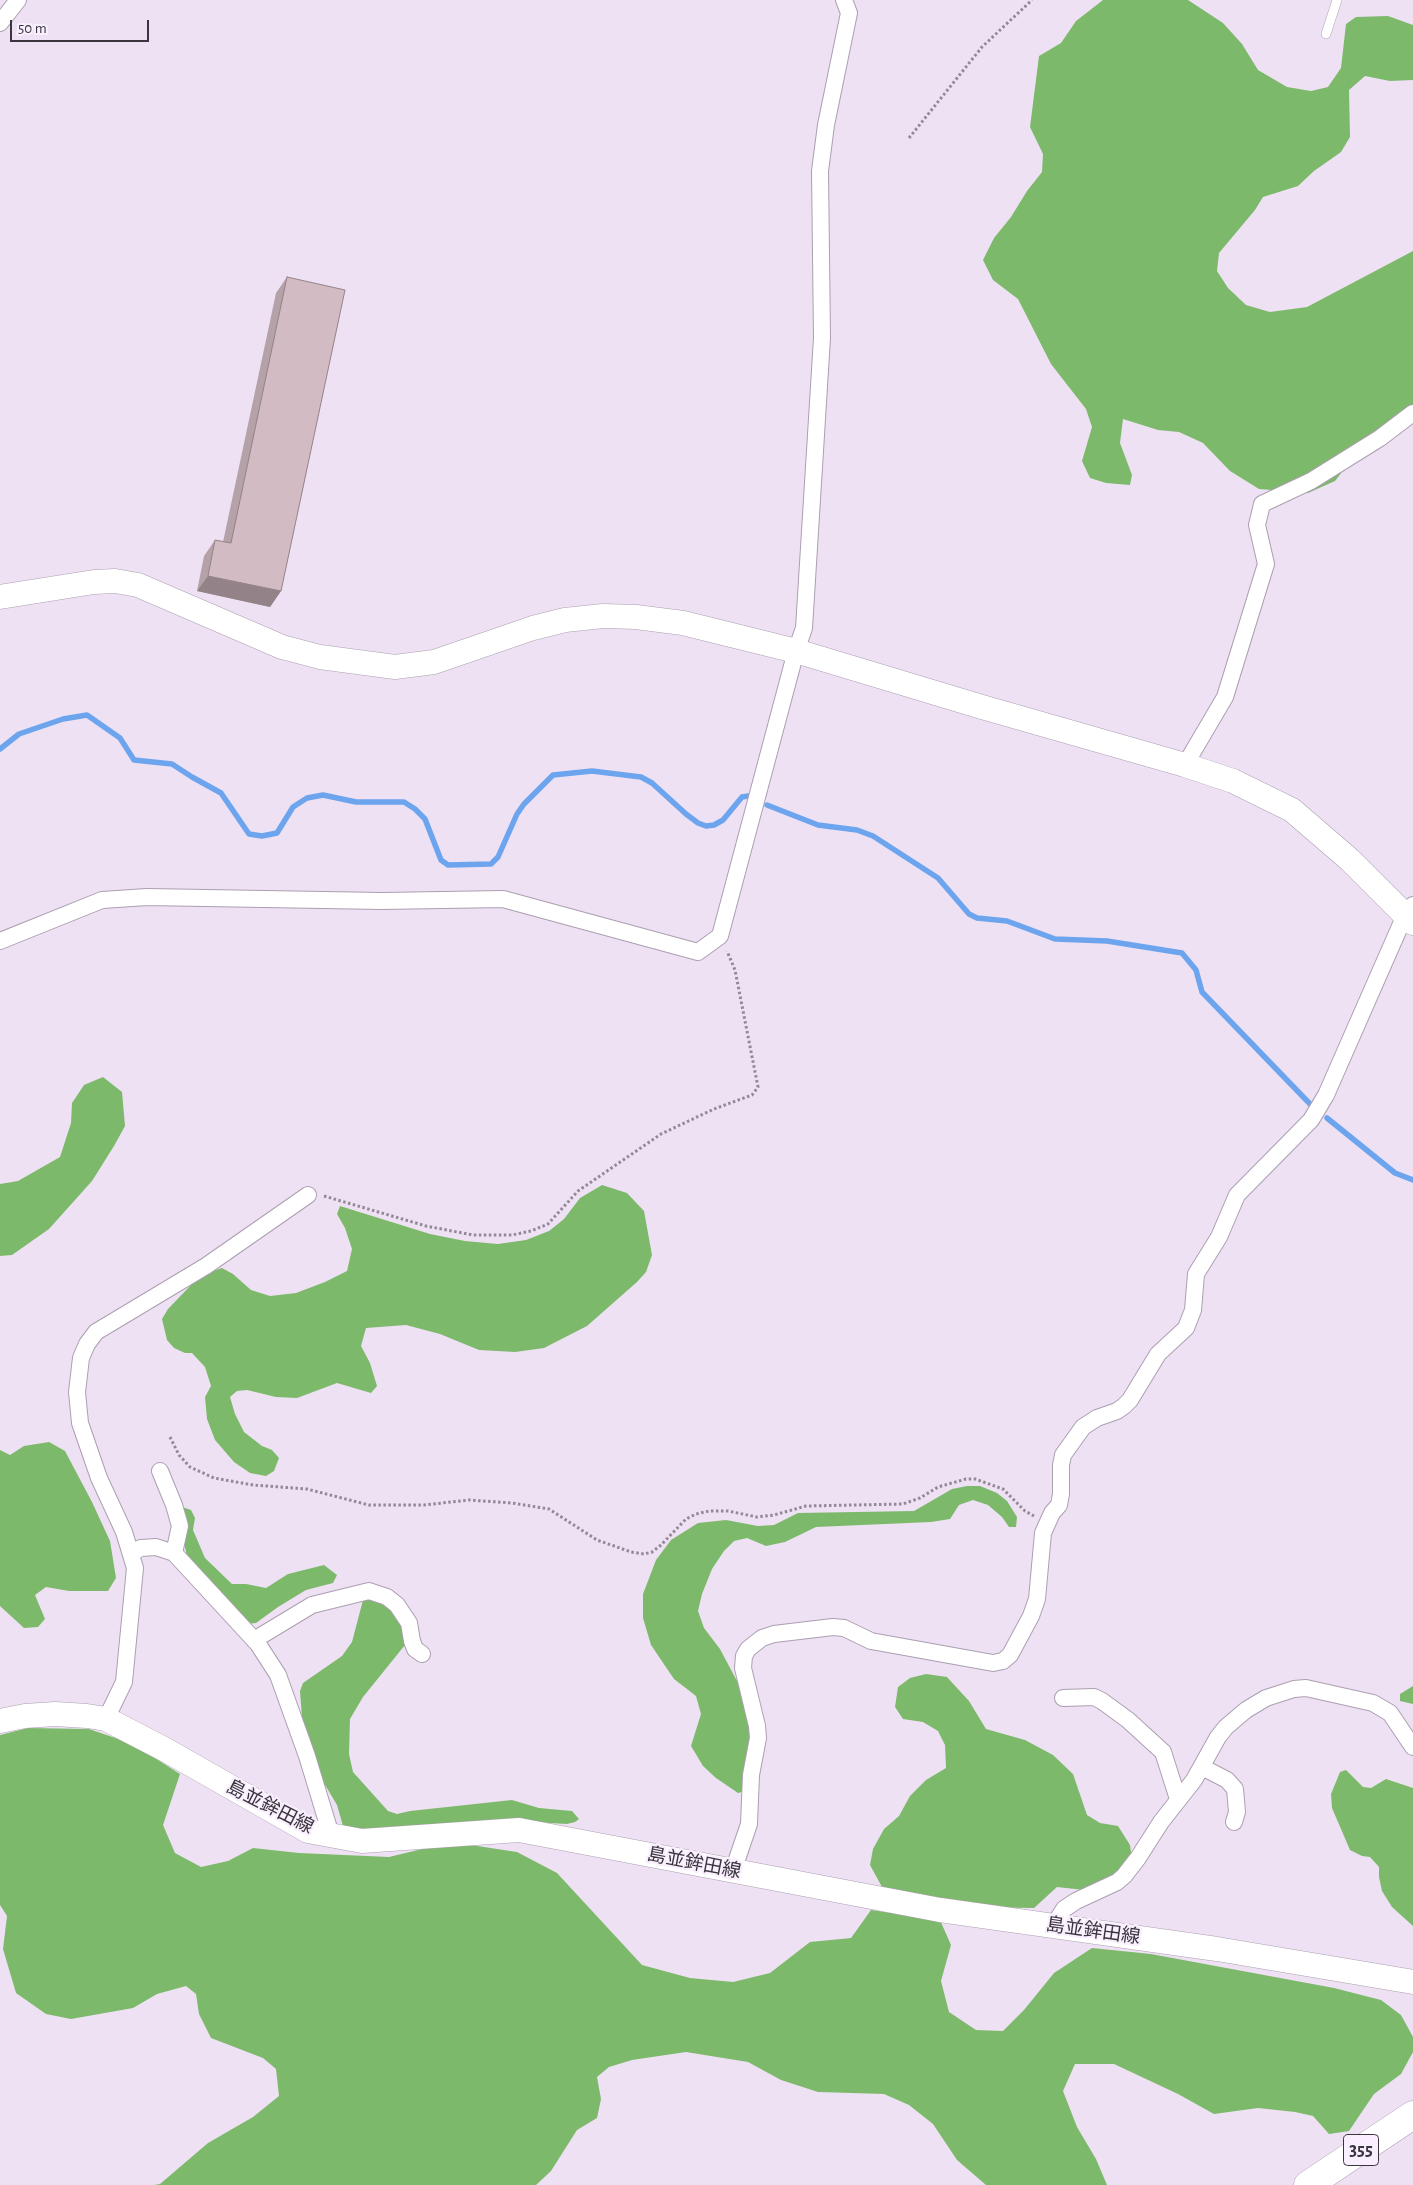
<!DOCTYPE html>
<meta charset="utf-8">
<style>
body{margin:0}
#map{position:relative;width:1413px;height:2185px;overflow:hidden;background:#efe1f4;font-family:"Alegreya Sans",sans-serif}
canvas{display:block}
.scale{position:absolute;left:10px;top:20px;width:139px;height:22px;box-sizing:border-box;border:2px solid #3b363d;border-top:0;padding-left:6px;font-size:15px;line-height:18px;white-space:nowrap;color:#3b363d;-webkit-text-stroke:4px #faeffe;paint-order:stroke}
</style>
<div id="map">
<canvas width="1413" height="2185"></canvas>
<div class="scale">50 m</div>
</div>
<script>
const context = document.querySelector('canvas').getContext('2d');
context.lineJoin = 'round';
function fillPath(path, color) { context.fillStyle = color; context.fill(path, 'evenodd'); }
const toPath = rows => new Path2D(rows.map(r => 'M' + r).join(''));
function stroke(path, color, width, dash) { context.strokeStyle = color; context.lineWidth = width; context.lineCap = dash ? 'butt' : 'round'; context.setLineDash(dash || []); context.stroke(path); }
function label(font, color, halo, rows, align = 'center') {
  context.font = font + ' "Alegreya Sans","Noto Sans JP",sans-serif'; context.lineWidth = 4.5; context.setLineDash([]); context.textBaseline = 'middle'; context.strokeStyle = halo; context.fillStyle = color; for (const [text, x, y, turn = 0] of rows) {
    context.save(); context.translate(x, y); context.rotate((+turn || 0) * Math.PI / 180); context.textAlign = isNaN(turn) ? turn : align; if (halo) context.strokeText(text, 0, 0); context.fillText(text, 0, 0); context.restore();
  }
}
fillPath(toPath([
 [1103,0,1188,0,1223,23,1242,44,1258,70,1287,87,1311,91,1328,87,1341,68,1346,24,1356,17,1388,16,1413,25,1413,80,1390,81,1365,76,1349,90,1350,137,1341,152,1314,171,1298,186,1263,197,1255,210,1219,253,1217,271,1228,288,1246,305,1270,312,1307,307,1413,251,1413,409,1349,463,1335,481,1308,493,1259,489,1230,471,1203,443,1179,432,1158,430,1123,419,1120,443,1132,475,1130,485,1106,483,1090,478,1082,461,1092,427,1086,409,1051,364,1018,299,993,280,983,260,994,238,1011,217,1027,191,1042,172,1043,154,1030,127,1039,56,1061,43,1076,21],
 [103,1077,122,1092,125,1126,114,1146,92,1181,49,1229,12,1255,0,1256,0,1184,18,1181,60,1157,71,1123,72,1103,84,1085],
 [602,1185,627,1193,644,1211,652,1255,646,1272,637,1282,587,1326,544,1348,515,1352,479,1350,440,1334,406,1325,366,1328,361,1346,370,1363,377,1386,371,1393,337,1383,297,1398,276,1397,247,1390,237,1391,230,1397,235,1414,244,1432,262,1446,272,1450,279,1458,274,1471,266,1476,250,1473,234,1462,215,1440,207,1419,205,1397,211,1386,205,1367,192,1353,185,1353,174,1348,167,1340,162,1319,168,1309,192,1284,210,1272,222,1268,233,1274,251,1290,270,1296,296,1293,325,1282,347,1271,352,1249,345,1228,337,1214,340,1206,430,1234,465,1241,498,1244,526,1240,549,1231,564,1219,580,1198],
 [49,1442,65,1451,92,1502,110,1541,116,1578,108,1591,69,1591,46,1587,35,1595,45,1619,38,1627,24,1628,0,1606,0,1450,10,1455,24,1446],
 [967,1486,980,1486,997,1493,1007,1501,1017,1517,1016,1527,1009,1527,1002,1517,988,1505,973,1500,959,1505,950,1519,931,1522,816,1527,785,1542,766,1546,747,1538,734,1541,724,1551,712,1569,702,1594,698,1611,704,1628,720,1649,746,1698,753,1723,745,1791,738,1793,716,1778,703,1766,691,1746,701,1714,696,1696,674,1679,651,1645,643,1618,643,1594,656,1560,671,1540,698,1523,726,1520,758,1526,774,1525,798,1513,914,1511,952,1489],
 [182,1507,191,1510,195,1518,193,1530,205,1558,232,1584,246,1584,266,1588,288,1574,324,1565,337,1575,333,1583,306,1590,278,1607,256,1623,247,1624,187,1556,183,1539],
 [368,1597,387,1604,404,1627,405,1645,363,1697,350,1719,349,1754,353,1772,388,1811,397,1814,410,1811,512,1800,539,1808,572,1811,579,1819,575,1822,567,1824,533,1822,372,1832,343,1826,337,1805,315,1768,303,1731,300,1691,303,1683,342,1656,352,1642,363,1600],
 [926,1674,947,1677,969,1701,986,1729,1025,1740,1053,1755,1073,1774,1087,1815,1100,1823,1118,1826,1130,1845,1132,1859,1093,1891,1057,1887,1034,1908,957,1907,882,1887,870,1865,873,1849,884,1829,899,1816,910,1796,926,1780,946,1768,945,1745,938,1731,923,1722,903,1719,895,1707,898,1687,910,1678],
 [1413,1686,1413,1704,1400,1701,1400,1694],
 [28,1728,89,1729,133,1744,180,1774,163,1825,175,1853,201,1867,228,1861,253,1848,299,1853,389,1857,451,1842,517,1852,557,1873,642,1965,690,1978,733,1982,770,1973,810,1942,851,1938,871,1910,940,1920,951,1945,941,1981,949,2012,976,2030,1003,2031,1024,2010,1054,1973,1092,1948,1151,1954,1334,1988,1381,2000,1401,2015,1413,2037,1413,2052,1401,2074,1374,2094,1349,2131,1329,2134,1313,2116,1295,2112,1258,2108,1214,2114,1178,2094,1114,2064,1075,2064,1063,2091,1077,2127,1096,2159,1107,2185,986,2185,957,2160,933,2124,909,2105,884,2094,818,2092,781,2080,748,2062,686,2052,632,2060,609,2067,597,2077,601,2099,597,2118,577,2130,551,2171,536,2185,154,2185,160,2184,208,2143,253,2117,279,2096,276,2069,263,2058,211,2038,199,2014,196,1994,186,1986,157,1994,133,2008,71,2019,46,2014,16,1993,3,1949,7,1916,0,1905,0,1735],
 [1346,1770,1363,1787,1371,1788,1386,1779,1413,1788,1413,1926,1392,1907,1382,1891,1379,1877,1379,1867,1370,1857,1362,1856,1350,1850,1332,1808,1331,1794,1340,1772]
]), '#7db96b');
stroke(toPath([
 [0,749,19,734,63,719,87,715,120,738,134,760,172,764,192,777,221,793,249,834,262,836,277,833,293,807,307,798,323,795,356,802,404,802,415,809,425,819,441,860,448,865,491,864,498,857,517,814,524,804,553,775,592,771,641,777,652,783,686,814,698,823,706,826,714,825,723,820,742,797,748,796],
 [767,805,818,825,857,830,873,836,938,878,969,914,977,918,1007,921,1055,939,1107,941,1182,953,1196,970,1202,992,1311,1105],
 [1327,1118,1395,1173,1413,1180]
]), '#6ca4ee', 5.5);
const lane = toPath([
 [1326,34,1337,0]
]);
const street = toPath([
 [0,23,18,0],
 [1185,765,1225,697,1266,564,1257,525,1262,504,1311,481,1380,438,1413,413],
 [0,941,102,900,147,897,382,901,503,899,698,952,720,936,796,651,804,628,822,338,820,171,826,125,849,13,844,0],
 [160,1471,174,1505,180,1526,174,1553],
 [131,1553,141,1548,156,1547,174,1553,258,1644,278,1675,307,1756,331,1835],
 [254,1640,312,1605,369,1591,387,1597,397,1605,409,1623,412,1641,415,1649,422,1654],
 [1063,1698,1094,1697,1102,1701,1128,1720,1163,1752,1178,1799],
 [106,1719,124,1682,135,1568,124,1532,99,1478,80,1423,77,1392,81,1358,87,1344,96,1332,206,1266,308,1195],
 [1202,1767,1227,1780,1235,1789,1237,1812,1234,1822],
 [733,1871,749,1824,751,1775,758,1738,757,1726,743,1668,744,1656,748,1649,762,1638,774,1634,833,1627,844,1628,871,1641,993,1663,1003,1661,1010,1655,1031,1616,1037,1599,1043,1533,1052,1513,1059,1505,1061,1494,1061,1465,1063,1455,1083,1427,1097,1418,1117,1411,1124,1406,1130,1400,1158,1354,1186,1328,1193,1310,1196,1274,1219,1237,1237,1195,1311,1120,1326,1095,1405,915,1413,905],
 [1054,1925,1064,1909,1076,1901,1117,1882,1124,1876,1138,1858,1161,1822,1194,1780,1218,1737,1226,1727,1246,1710,1266,1698,1294,1689,1306,1688,1373,1703,1390,1713,1413,1747]
]);
const secondary = toPath([
 [0,597,94,582,115,581,138,585,282,647,320,657,395,667,434,662,533,628,565,620,603,616,636,617,683,623,796,651,982,707,1185,765,1233,781,1292,810,1350,860,1413,923],
 [0,1721,25,1716,55,1714,87,1716,106,1719,164,1749,308,1831,362,1841,519,1830,940,1910,1217,1949,1413,1982]
]);
const highway = toPath([
 [1308,2185,1413,2115]
]);
stroke(lane, '#ab9fb0', 10);
stroke(street, '#ab9fb0', 18);
stroke(secondary, '#ab9fb0', 25);
stroke(highway, '#ab9fb0', 29);
stroke(toPath([
 [909,138,982,47,1032,0],
 [324,1196,426,1226,473,1235,512,1235,531,1231,548,1224,578,1191,661,1134,714,1109,752,1095,758,1087,735,970,727,951],
 [170,1437,179,1455,190,1467,214,1478,253,1485,307,1489,369,1505,424,1505,469,1500,512,1503,549,1509,597,1540,631,1552,644,1554,652,1552,661,1545,686,1519,696,1514,709,1511,728,1511,757,1517,774,1515,806,1506,903,1504,920,1498,938,1487,966,1479,975,1479,1003,1489,1025,1511,1034,1516]
]), '#928996', 3, [2.5, 2.5]);
stroke(lane, '#fff', 9);
stroke(street, '#fff', 16);
stroke(secondary, '#fff', 24);
stroke(highway, '#fff', 28);
fillPath(toPath([
 [287,277,281,591,270,607,197,591,204,556,215,540,223,542,276,293]
]), '#b5a1a8');
fillPath(toPath([
 [208,576,281,591,270,607,197,591]
]), '#938388');
const building = toPath([
 [287,277,345,290,281,591,208,576,215,540,231,543,287,277]
]);
fillPath(building, '#d2bbc3');
stroke(building, '#938388', 1);
for (const [x, y, w] of [
 [1361,2150,35]
]) { const box = new Path2D(); box.roundRect(x - w / 2, y - 15.5, w, 31, 4); context.fillStyle = '#faeffe'; context.fill(box); stroke(box, '#3b363d', 1); }
label('bold 18px', '#3b363d', null, [
 ["355",1361,2150]
]);
label('19px', '#3b363d', '#faeffe', [
 ["島並鉾田線",270,1807,27],
 ["島並鉾田線",694,1863,11],
 ["島並鉾田線",1093,1931,8]
]);
</script>
